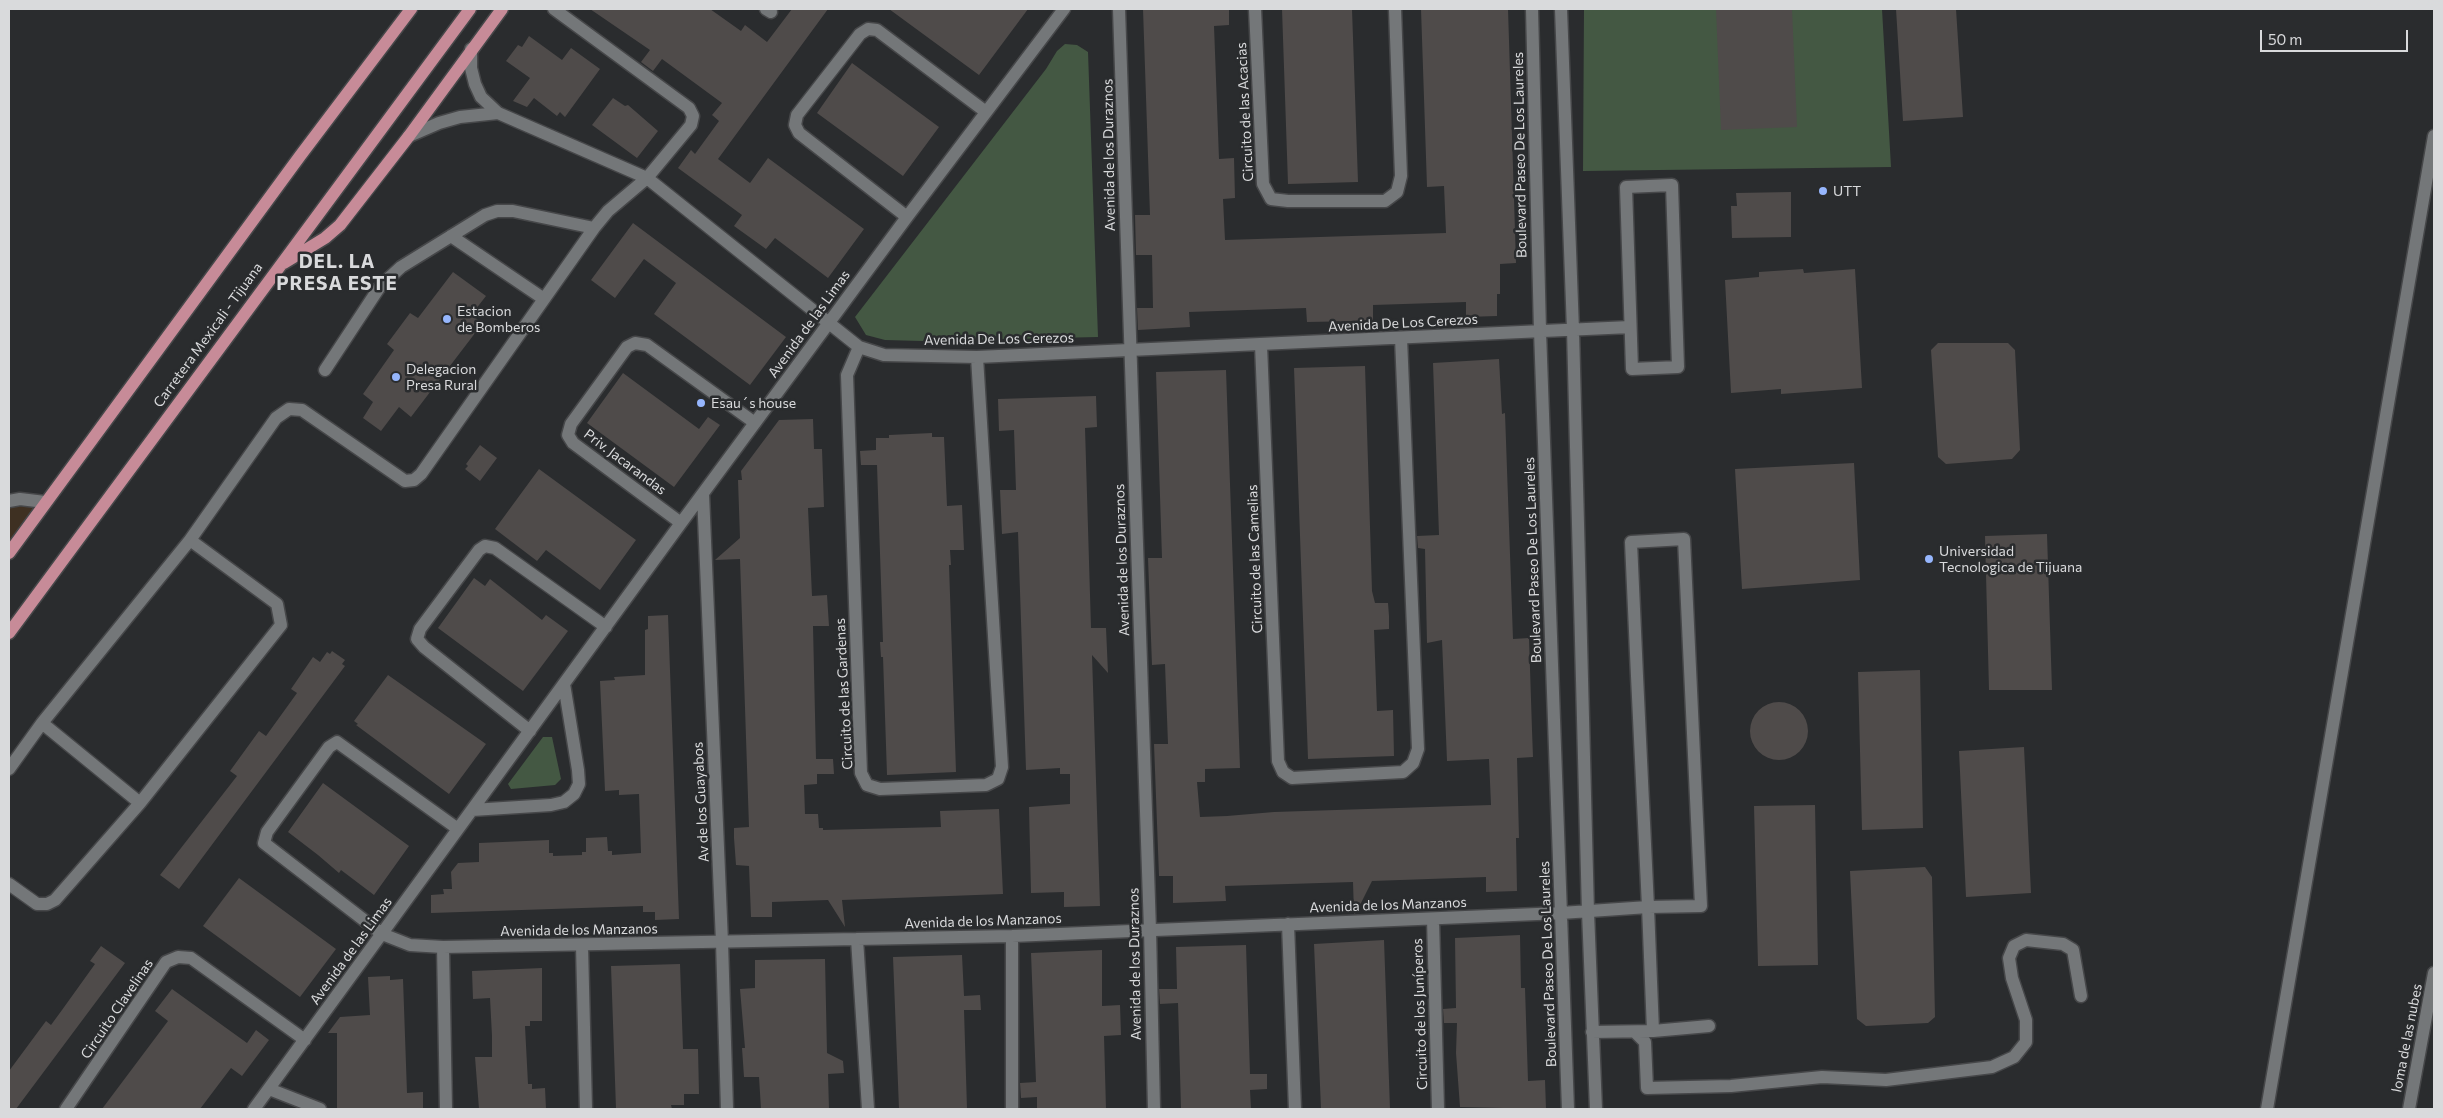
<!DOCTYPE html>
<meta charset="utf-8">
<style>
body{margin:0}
#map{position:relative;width:2443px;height:1118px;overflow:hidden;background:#2a2c2e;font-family:Commissioner,sans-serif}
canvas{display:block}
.frame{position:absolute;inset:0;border:10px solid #d9dadc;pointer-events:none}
.scale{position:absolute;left:2260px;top:30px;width:148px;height:22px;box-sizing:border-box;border:2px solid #d9dadc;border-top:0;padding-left:6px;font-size:15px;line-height:18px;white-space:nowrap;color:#d9dadc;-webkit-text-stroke:4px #2a2c2e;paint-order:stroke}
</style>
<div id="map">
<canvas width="2443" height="1118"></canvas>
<div class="frame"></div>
<div class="scale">50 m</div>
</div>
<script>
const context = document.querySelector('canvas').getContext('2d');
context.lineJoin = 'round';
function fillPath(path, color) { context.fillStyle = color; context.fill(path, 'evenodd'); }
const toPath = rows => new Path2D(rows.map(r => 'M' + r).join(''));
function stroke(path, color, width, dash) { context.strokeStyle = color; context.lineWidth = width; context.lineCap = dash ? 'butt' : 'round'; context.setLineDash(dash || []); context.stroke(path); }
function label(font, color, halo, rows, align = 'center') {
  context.font = font + ' Commissioner,sans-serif'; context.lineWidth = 5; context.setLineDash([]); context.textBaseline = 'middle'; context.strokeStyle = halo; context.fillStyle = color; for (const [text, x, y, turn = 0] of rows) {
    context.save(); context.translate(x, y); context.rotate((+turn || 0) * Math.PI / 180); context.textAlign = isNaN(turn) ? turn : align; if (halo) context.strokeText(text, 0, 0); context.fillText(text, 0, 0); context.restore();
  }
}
fillPath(toPath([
 [9,505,39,508,9,549]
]), '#3e3022');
fillPath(toPath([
 [1584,9,1882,9,1891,167,1583,171],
 [1065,44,1077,45,1088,52,1098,337,922,341,885,340,866,335,855,317,1046,69,1057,51],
 [543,737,552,737,561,779,555,785,511,789,508,784]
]), '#445843');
fillPath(toPath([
 [590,9,710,9,741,31,745,25,767,42,792,9,828,9,718,159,750,183,768,158,864,229,828,278,775,238,766,249,734,226,742,215,678,168,691,150,695,154,719,121,712,115,722,103,662,59,653,71,641,62,650,50],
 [889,9,1028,9,979,75],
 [1143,9,1229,9,1229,25,1214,26,1219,159,1234,158,1235,198,1223,199,1225,240,1446,233,1444,186,1427,187,1421,9,1508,9,1516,263,1500,264,1500,294,1497,294,1497,316,1466,317,1466,302,1373,305,1373,320,1360,321,1307,322,1306,308,1189,312,1190,327,1138,330,1137,308,1153,308,1152,255,1136,255,1135,215,1150,215],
 [1282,9,1352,9,1358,182,1288,184],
 [1716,9,1792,9,1797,127,1721,130],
 [1896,9,1956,9,1963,117,1903,121],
 [529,36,562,60,571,48,600,69,565,117,560,112,557,116,534,98,527,107,513,101,530,78,506,61,518,45,522,47],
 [852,63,939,127,903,176,817,113],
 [613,98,625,106,628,105,658,131,637,158,592,125],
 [1791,192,1791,237,1732,238,1731,206,1737,206,1736,193],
 [633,223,786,337,750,385,654,314,676,283,644,259,615,298,591,280],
 [1803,269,1804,273,1855,269,1862,388,1781,394,1781,389,1731,393,1725,280,1759,277,1759,272],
 [453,272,486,296,472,314,482,324,411,417,399,407,381,431,363,418,373,402,363,394,394,350,387,344,410,313,418,318],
 [1938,343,2008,343,2015,350,2020,450,2012,459,1946,464,1938,457,1931,350],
 [1499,359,1502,414,1505,413,1513,639,1529,638,1532,730,1533,757,1517,758,1519,838,1516,838,1517,891,1486,892,1486,877,1372,881,1356,913,1354,914,1353,882,1225,886,1226,901,1173,903,1173,876,1159,876,1154,744,1168,744,1165,664,1152,665,1149,585,1148,558,1162,558,1156,372,1226,370,1240,768,1205,769,1205,782,1197,782,1200,817,1227,816,1274,812,1491,805,1489,759,1447,761,1442,640,1427,643,1425,549,1418,548,1417,536,1439,535,1433,363],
 [1365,366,1372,591,1375,603,1388,603,1389,616,1389,629,1374,630,1377,711,1393,710,1394,756,1308,759,1294,368],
 [623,373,699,429,708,417,720,425,674,487,587,423],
 [1096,396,1097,427,1085,428,1091,628,1106,628,1108,673,1092,655,1100,906,1064,907,1064,892,1031,893,1029,807,1070,804,1070,774,1060,774,1060,768,1026,770,1018,532,1002,534,1000,490,1016,490,1014,430,999,431,998,399],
 [813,419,814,449,822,449,824,507,808,508,812,596,827,595,829,626,813,626,816,759,833,759,834,774,817,774,817,784,804,785,805,814,818,814,819,828,823,828,823,830,941,827,940,811,999,809,1003,894,842,900,845,927,828,900,772,902,772,917,751,917,749,866,736,865,734,838,734,828,749,827,740,559,715,560,740,538,738,480,742,480,741,471,779,420],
 [932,433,932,437,944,437,947,506,962,505,964,550,950,550,951,565,949,565,956,772,887,775,883,657,881,657,880,642,883,642,877,465,861,465,860,451,876,450,876,438,889,438,889,435],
 [480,445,497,458,480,481,465,469,468,466,466,464],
 [1854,463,1860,580,1742,589,1735,469],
 [539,469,636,540,600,590,546,550,537,561,495,529],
 [2047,534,2052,690,1989,690,1985,536],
 [474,578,485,586,490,579,542,620,546,615,568,631,523,691,438,628],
 [668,615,679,919,655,920,655,912,643,912,643,906,431,913,431,895,444,894,443,889,452,889,451,872,458,863,479,862,479,843,549,840,549,853,553,853,553,856,582,855,582,852,586,852,586,838,607,837,608,851,612,851,612,855,641,853,639,794,619,795,619,790,605,791,600,681,615,680,614,677,645,675,645,630,648,629,648,616],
 [332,651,345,660,342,664,345,666,179,889,160,875,237,776,230,771,259,731,266,736,297,693,291,689,313,657,320,662,327,652,330,654],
 [1920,670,1923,828,1862,830,1858,672],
 [388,675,486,744,449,794,356,725,358,724,354,721],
 '1750 731a29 29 0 1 1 58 0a29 29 0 1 1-58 0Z',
 [2024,747,2031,893,1966,897,1959,751],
 [323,783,409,846,374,895,341,870,339,873,318,855,288,832],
 [1815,805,1818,965,1758,966,1754,806],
 [1925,867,1932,877,1935,1017,1928,1023,1866,1026,1857,1019,1850,871],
 [239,878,336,949,300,997,203,926],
 [1520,935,1521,988,1525,988,1528,1081,1545,1080,1546,1109,1460,1107,1456,1053,1457,1023,1444,1023,1443,1009,1456,1008,1455,938],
 [1384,940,1390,1109,1321,1109,1314,944],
 [1246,945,1250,1074,1267,1074,1267,1089,1250,1090,1251,1109,1181,1109,1178,1003,1160,1004,1159,989,1177,989,1176,947],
 [101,946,125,963,16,1109,9,1109,9,1071,46,1021,51,1025,62,1010,95,964,90,961],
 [1102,950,1102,1006,1120,1005,1121,1035,1104,1036,1106,1109,1037,1109,1037,1097,1021,1098,1020,1083,1036,1082,1031,953],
 [962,955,964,996,980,995,981,1010,964,1010,967,1109,899,1109,893,957],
 [825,959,827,1053,843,1061,844,1073,828,1074,829,1109,761,1109,759,1077,744,1077,742,1048,745,1048,740,989,755,988,755,960],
 [680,964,683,1049,698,1049,699,1094,684,1094,684,1105,671,1105,672,1109,616,1109,611,966],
 [542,968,542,1021,530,1021,530,1026,525,1026,528,1084,532,1084,532,1089,545,1088,546,1109,479,1109,475,1057,492,1057,492,1036,490,998,473,999,472,971],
 [390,976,390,980,403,979,407,1093,423,1092,423,1108,337,1108,337,1033,328,1033,340,1017,370,1015,368,977],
 [172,989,247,1043,256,1030,269,1040,242,1076,231,1068,200,1109,102,1109,168,1021,155,1011]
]), '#4f4b4a');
const minor = toPath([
 [766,9,771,12],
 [1119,9,1150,930,1154,1109],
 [1255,9,1263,184,1271,199,1288,201,1385,201,1397,192,1401,176,1395,9],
 [1532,9,1540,331,1568,1109],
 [1561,9,1573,330,1588,912,1596,1109],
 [471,49,471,68,475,84,481,97,498,113,647,178,859,347,884,355,977,357,1630,327],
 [409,136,439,123,460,117,498,113],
 [1672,185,1678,367,1632,369,1626,187,1672,185],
 [907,217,799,133,795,125,797,115,860,34,868,29,877,30,986,112],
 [451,236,544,299],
 [1261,345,1278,761,1283,772,1292,778,1403,772,1413,763,1418,749,1401,338],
 [859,347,847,375,861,773,867,785,880,789,986,785,998,779,1002,767,977,357],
 [325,370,379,288,389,278,401,267,485,215,497,211,513,211,594,228],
 [703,494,722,942,727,1109],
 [9,501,20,499,45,502],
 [681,523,573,443,568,435,571,424,627,347,635,343,647,345,755,423],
 [42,723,140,803],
 [530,731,424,647,417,639,420,629,479,550,485,546,495,548,606,627],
 [9,769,42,723,190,540],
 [472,810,551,805,564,802,574,794,579,784,578,770,564,684],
 [458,829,337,742,329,747,267,832,264,843,382,934,410,945,443,947,1012,936,1561,913,1648,907,1701,906,1684,539,1631,542,1637,676,1648,907,1653,1031],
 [9,884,37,904,47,904,55,900,140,803,281,625,277,604,190,540,276,418,289,409,302,410,405,481,414,480,421,474,594,228,608,211,647,178,691,125,693,116,689,108,554,9],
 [1433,919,1438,1109],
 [1288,924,1295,1109],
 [1012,936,1012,1109],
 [857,939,868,1109],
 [582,946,586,1109],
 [443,947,446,1109],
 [1592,1032,1653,1031,1709,1026],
 [1635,1032,1645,1042,1647,1088,1731,1086,1822,1077,1886,1080,1992,1067,2014,1057,2026,1042,2026,1020,2012,978,2009,958,2014,946,2026,940,2063,944,2073,950,2081,996],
 [269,1089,320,1109],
 [66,1109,166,962,178,957,191,958,305,1040],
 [254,1109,681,523,907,217,1064,9],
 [2267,1109,2434,136],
 [2409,1109,2434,973]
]);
const major = toPath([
 [284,263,325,238,340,225,409,136,502,9],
 [9,553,300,156,411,9],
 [9,633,470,9]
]);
stroke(minor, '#464749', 15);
stroke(major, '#464749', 15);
stroke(minor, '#747779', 12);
stroke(major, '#c78b98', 12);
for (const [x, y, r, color] of [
 [1823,191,5,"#96b6fd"],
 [447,319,5,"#96b6fd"],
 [396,377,5,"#96b6fd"],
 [701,403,5,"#96b6fd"],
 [1929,559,5,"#96b6fd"]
]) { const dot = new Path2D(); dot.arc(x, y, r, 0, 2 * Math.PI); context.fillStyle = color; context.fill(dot); stroke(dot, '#2a2c2e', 2); }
label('14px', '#d9dadc', '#2a2c2e', [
 ["Circuito de las Acacias",1245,112,-93],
 ["Avenida de los Duraznos",1109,155,-91],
 ["Boulevard Paseo De Los Laureles",1520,155,-91],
 ["Avenida De Los Cerezos",1403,323,-3],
 ["Avenida de las Limas",809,324,-54],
 ["Carretera Mexicali - Tijuana",208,335,-54],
 ["Avenida De Los Cerezos",999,339,-1],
 ["Priv. Jacarandas",625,462,37],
 ["Circuito de las Camelias",1255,559,-92],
 ["Avenida de los Duraznos",1122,560,-92],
 ["Boulevard Paseo De Los Laureles",1533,560,-92],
 ["Circuito de las Gardenas",844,694,-93],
 ["Av de los Guayabos",701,802,-93],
 ["Avenida de los Manzanos",1388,905,-2],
 ["Avenida de los Manzanos",983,921,-2],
 ["Avenida de los Manzanos",579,930,-1],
 ["Avenida de las Limas",351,951,-54],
 ["Avenida de los Duraznos",1135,964,-91],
 ["Boulevard Paseo De Los Laureles",1548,964,-92],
 ["Circuito Clavelinas",117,1009,-56],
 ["Circuito de los Juníperos",1420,1014,-92],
 ["loma de las nubes",2407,1038,-79]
]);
label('14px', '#d9dadc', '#2a2c2e', [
 ["UTT",1833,191],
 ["Estacion",457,311],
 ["de Bomberos",457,327],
 ["Delegacion",406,369],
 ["Presa Rural",406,385],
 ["Esau´s house",711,403],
 ["Universidad",1939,551],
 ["Tecnologica de Tijuana",1939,567]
], 'left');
context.letterSpacing = '1px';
label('bold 19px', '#d9dadc', '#2a2c2e', [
 ["DEL. LA",337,262],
 ["PRESA ESTE",337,284]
]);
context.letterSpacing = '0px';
</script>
